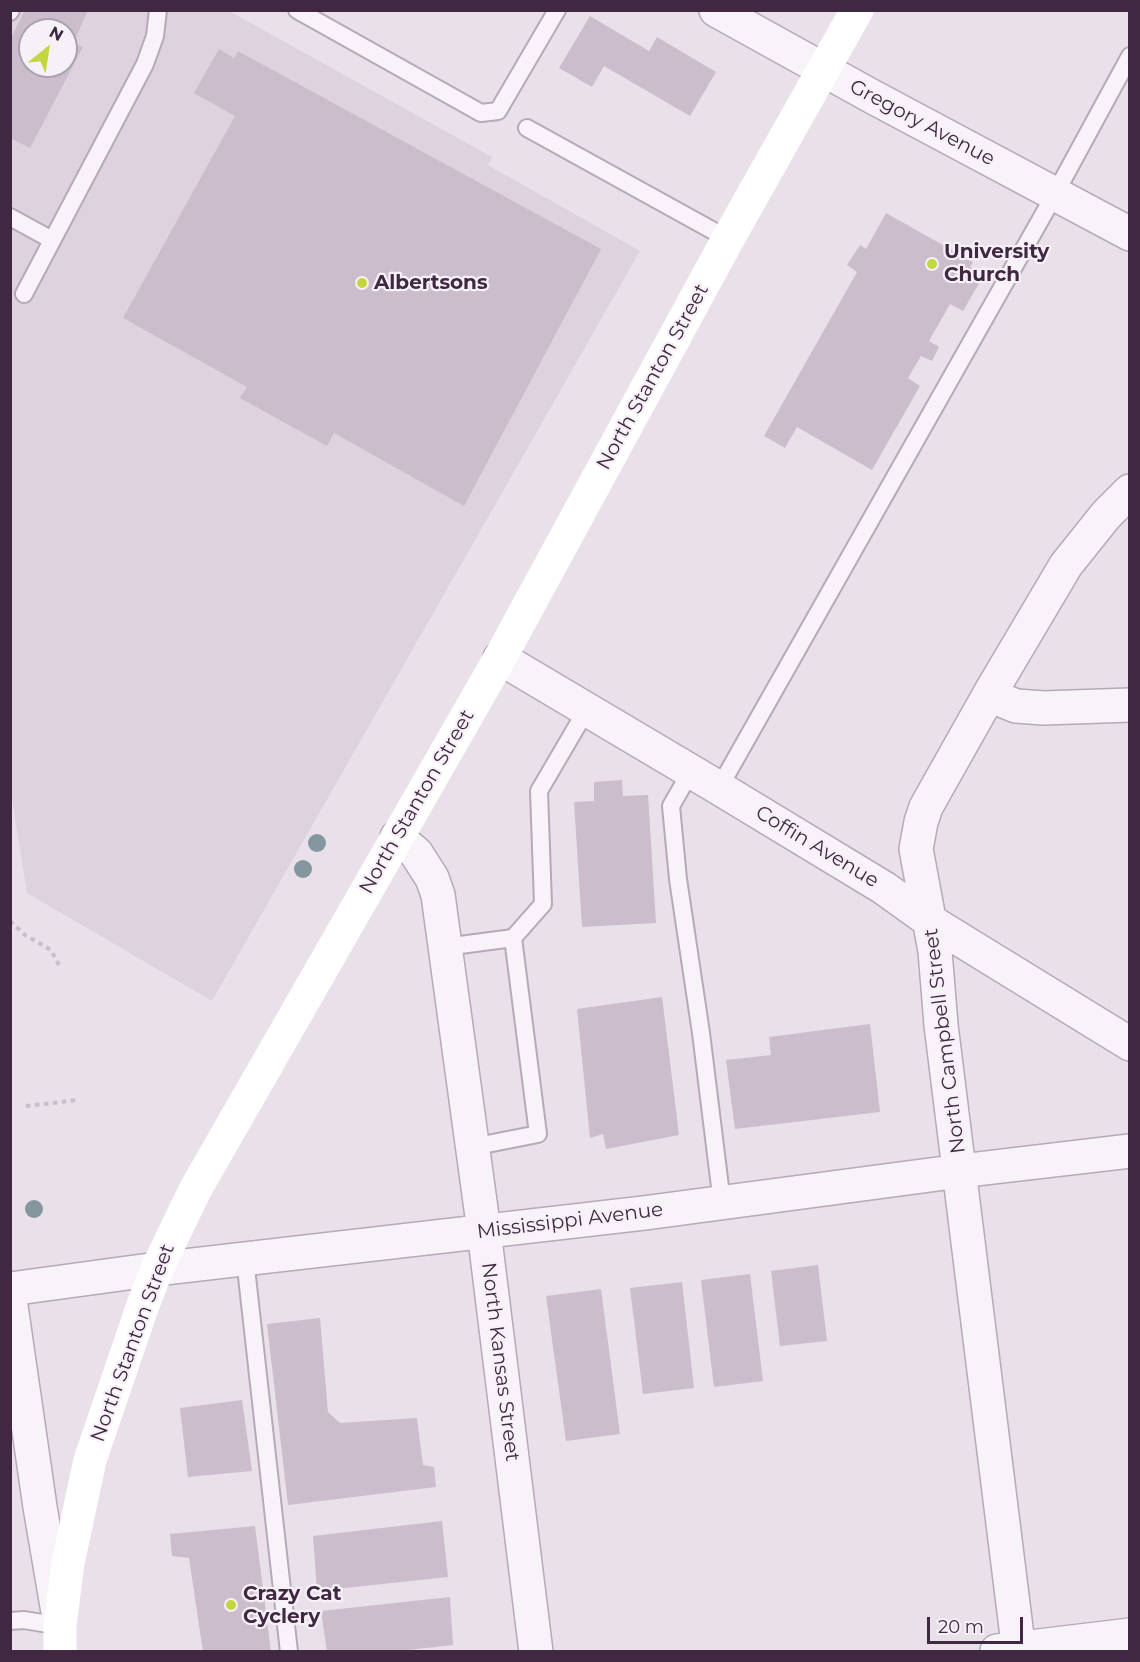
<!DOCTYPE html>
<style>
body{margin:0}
#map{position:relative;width:1140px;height:1662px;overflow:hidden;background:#e9e0ea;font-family:Montserrat,sans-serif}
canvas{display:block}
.frame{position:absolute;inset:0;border:12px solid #402842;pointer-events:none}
.north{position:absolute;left:18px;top:18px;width:60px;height:60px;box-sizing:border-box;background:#f6f0f7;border:2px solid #ada0af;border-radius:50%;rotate:30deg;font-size:16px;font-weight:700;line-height:24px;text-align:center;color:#402842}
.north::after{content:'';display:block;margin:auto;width:21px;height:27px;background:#c2d73d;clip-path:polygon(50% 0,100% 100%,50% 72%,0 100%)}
.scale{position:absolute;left:927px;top:1617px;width:96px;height:27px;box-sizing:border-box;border:3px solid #402842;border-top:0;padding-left:8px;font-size:18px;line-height:21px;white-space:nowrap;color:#402842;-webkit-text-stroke:4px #f6f0f7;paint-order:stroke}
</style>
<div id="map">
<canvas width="1140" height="1662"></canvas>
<div class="frame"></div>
<div class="north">N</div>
<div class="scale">20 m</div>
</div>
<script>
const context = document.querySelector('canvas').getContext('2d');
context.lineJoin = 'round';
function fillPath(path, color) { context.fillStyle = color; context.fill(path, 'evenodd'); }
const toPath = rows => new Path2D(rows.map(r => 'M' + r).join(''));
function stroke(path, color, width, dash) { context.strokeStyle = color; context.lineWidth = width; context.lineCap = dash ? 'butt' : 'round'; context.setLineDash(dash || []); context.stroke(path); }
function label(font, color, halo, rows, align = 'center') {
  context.font = font + ' Montserrat,sans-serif'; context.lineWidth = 4.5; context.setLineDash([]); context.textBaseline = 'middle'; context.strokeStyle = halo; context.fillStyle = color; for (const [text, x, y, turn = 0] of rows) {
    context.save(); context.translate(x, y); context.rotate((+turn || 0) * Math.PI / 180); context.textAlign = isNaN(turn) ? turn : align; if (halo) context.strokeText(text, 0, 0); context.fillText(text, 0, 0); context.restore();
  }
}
fillPath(toPath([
 [10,11,229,11,492,157,488,165,640,251,212,1001,27,893,10,787],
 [30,30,66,30,66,66,30,66]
]), '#ded2df');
fillPath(toPath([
 [25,10,87,12,73,44,83,47,30,148,10,138,10,40],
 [30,30,66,30,66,66,30,66],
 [590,16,649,51,657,37,716,72,690,116,604,66,592,87,559,68],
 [219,49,234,58,238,51,601,249,464,506,334,433,327,446,240,398,247,387,123,318,235,116,194,93],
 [886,213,973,262,970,267,984,275,963,311,950,304,929,341,939,347,932,361,921,356,908,378,920,386,872,470,797,427,785,448,764,436,857,272,847,265,860,245,866,249],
 [622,780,623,796,648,795,656,923,582,927,574,802,594,801,594,782],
 [662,997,679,1135,606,1149,603,1134,590,1138,577,1009],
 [870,1024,880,1112,735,1129,726,1060,771,1055,769,1037],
 [818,1265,827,1341,780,1346,771,1271],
 [750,1274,763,1381,714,1387,701,1280],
 [682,1282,694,1388,643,1394,630,1288],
 [601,1289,620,1434,566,1441,546,1296],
 [320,1318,328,1412,340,1423,417,1418,423,1465,434,1467,436,1487,288,1505,267,1324],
 [242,1400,252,1471,188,1477,180,1408],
 [442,1521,448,1577,317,1591,313,1536],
 [255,1526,271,1652,203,1652,189,1558,172,1556,170,1534],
 [450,1597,453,1645,390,1652,327,1652,321,1611]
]), '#ccbdcd');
const lane = toPath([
 [297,10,481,113,498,111,557,10],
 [10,12,11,10],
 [527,128,728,239],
 [10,217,52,240],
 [24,294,145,64,155,36,158,10],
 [691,771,671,806,678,879,701,1033,722,1203],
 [719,788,1055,194,1130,56],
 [513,938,543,904,539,791,587,709],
 [445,947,513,938,538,1134,472,1147],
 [245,1259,289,1652],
 [10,1621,24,1620,60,1626]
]);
const street = toPath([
 [716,10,873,97,1130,234],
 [500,658,719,788,884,888,930,921,1130,1044],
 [989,695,1016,706,1044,708,1130,705],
 [397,837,416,853,432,878,438,895,484,1231,536,1652],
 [10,1289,157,1269,644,1213,960,1171,1130,1151],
 [10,1299,40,1507,58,1612],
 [997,1651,1130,1635],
 [1019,1652,941,1025,935,951,916,849,921,822,926,807,989,695,1066,565,1106,515,1130,491]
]);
stroke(lane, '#b6a9b8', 20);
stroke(street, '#b6a9b8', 36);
stroke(toPath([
 [10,921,25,935,51,950,61,969],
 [26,1106,78,1100]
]), '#c8bec9', 4, [4.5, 4.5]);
stroke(lane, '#f8f3f8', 16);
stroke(street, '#f8f3f8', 33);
stroke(toPath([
 [60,1652,60,1626,68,1563,90,1460,143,1305,157,1269,195,1190,500,658,728,239,857,10]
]), '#fff', 33);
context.fillStyle = '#85979e';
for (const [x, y] of [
 [317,843],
 [303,869],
 [34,1209]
]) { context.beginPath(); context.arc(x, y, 9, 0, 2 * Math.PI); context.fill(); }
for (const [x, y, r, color] of [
 [932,264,6,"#c2d73d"],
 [362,283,6,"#c2d73d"],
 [231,1605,6,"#c2d73d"]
]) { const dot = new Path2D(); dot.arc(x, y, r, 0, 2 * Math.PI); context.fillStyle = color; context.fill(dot); stroke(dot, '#f6f0f7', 2); }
label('20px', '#402842', '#f6f0f7', [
 ["Gregory Avenue",922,123,28],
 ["North Stanton Street",653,377,-61],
 ["North Stanton Street",417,802,-60],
 ["Coffin Avenue",817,847,31],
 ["North Campbell Street",945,1041,-97],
 ["Mississippi Avenue",570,1221,-7],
 ["North Stanton Street",133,1343,-70],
 ["North Kansas Street",500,1362,83]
]);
label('bold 20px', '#402842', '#f6f0f7', [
 ["University",944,252],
 ["Church",944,275],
 ["Albertsons",374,283],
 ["Crazy Cat",243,1594],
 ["Cyclery",243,1617]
], 'left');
</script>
